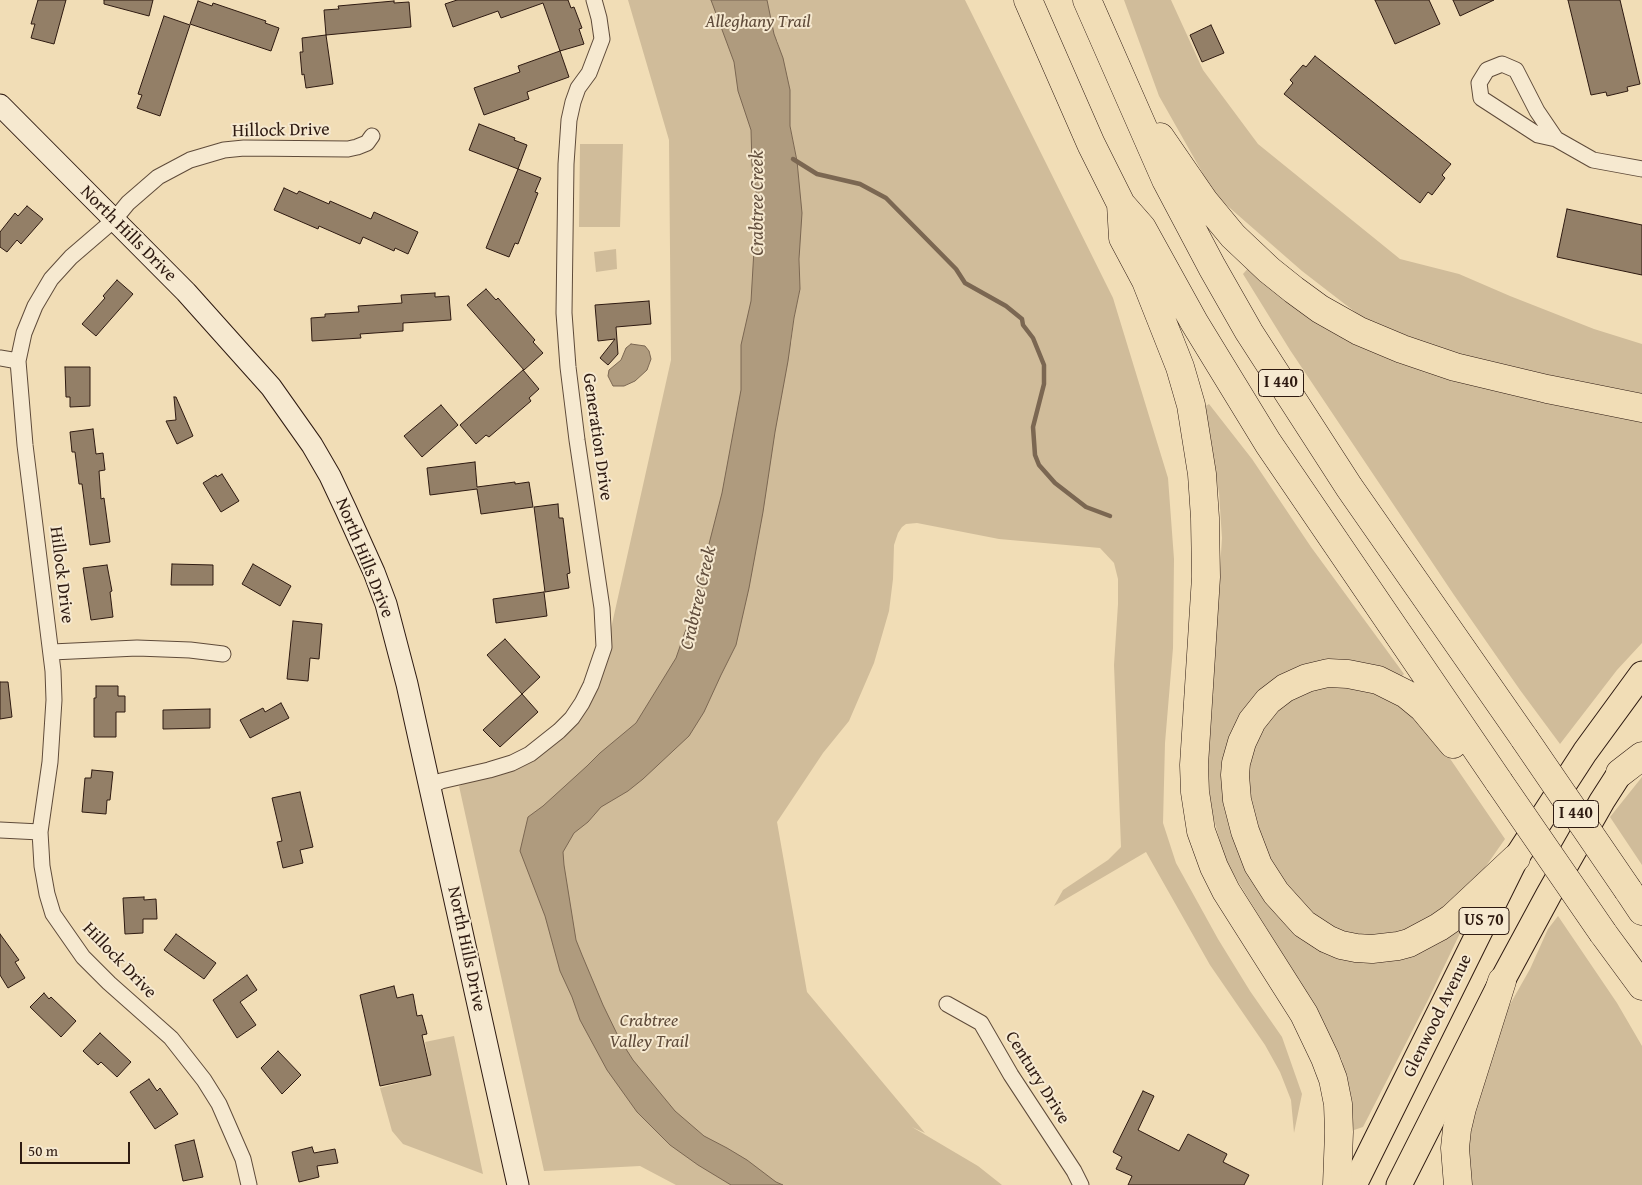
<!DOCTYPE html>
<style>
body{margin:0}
#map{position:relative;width:1642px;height:1185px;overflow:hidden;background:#f1ddb6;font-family:"Gentium Book Plus",serif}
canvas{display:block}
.scale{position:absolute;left:20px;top:1142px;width:110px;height:22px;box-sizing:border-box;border:2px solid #2e1a11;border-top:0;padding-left:6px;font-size:15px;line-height:18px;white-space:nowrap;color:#2e1a11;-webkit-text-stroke:4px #f6e9d0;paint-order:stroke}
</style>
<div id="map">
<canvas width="1642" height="1185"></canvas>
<div class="scale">50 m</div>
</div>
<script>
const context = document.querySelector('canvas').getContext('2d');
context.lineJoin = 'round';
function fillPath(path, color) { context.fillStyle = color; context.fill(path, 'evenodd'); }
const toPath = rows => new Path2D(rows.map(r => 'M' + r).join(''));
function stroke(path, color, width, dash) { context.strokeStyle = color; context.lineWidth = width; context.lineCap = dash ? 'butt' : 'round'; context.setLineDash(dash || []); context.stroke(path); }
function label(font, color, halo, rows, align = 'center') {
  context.font = font + ' "Gentium Book Plus",serif'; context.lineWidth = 4; context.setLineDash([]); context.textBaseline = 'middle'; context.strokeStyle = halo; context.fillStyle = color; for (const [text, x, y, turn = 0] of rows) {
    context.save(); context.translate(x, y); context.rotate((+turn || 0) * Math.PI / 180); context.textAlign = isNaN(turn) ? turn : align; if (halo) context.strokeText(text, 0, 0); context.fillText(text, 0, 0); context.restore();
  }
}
fillPath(toPath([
 [628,0,965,0,1113,298,1168,478,1174,559,1173,648,1165,743,1163,823,1176,863,1218,939,1250,991,1282,1037,1302,1094,1294,1133,1291,1100,1280,1072,1265,1045,1210,965,1146,852,1054,906,1063,890,1108,860,1121,847,1114,665,1118,604,1118,579,1114,563,1100,548,999,539,917,523,906,524,902,527,898,533,894,545,893,579,889,611,874,663,849,721,823,753,777,822,807,992,925,1133,912,1127,978,1166,1002,1185,676,1185,640,1166,544,1171,459,786,518,757,555,733,597,691,671,360,669,140],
 [777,40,790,90,790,126,797,161,800,289,794,318,791,344,770,334,764,103,743,46],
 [1124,0,1171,0,1203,70,1258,144,1400,259,1459,274,1510,296,1594,329,1642,344,1642,397,1444,351,1368,322,1302,271,1215,195,1159,96],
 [580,144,623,144,620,227,579,227],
 [616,249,617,269,596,272,594,252],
 [1250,266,1303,308,1642,417,1642,643,1617,670,1560,744,1520,690,1454,595,1290,350,1243,274],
 [1209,404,1252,459,1311,547,1404,674,1401,677,1266,689,1230,815,1318,947,1463,927,1428,1000,1363,1127,1354,1130,1342,1060,1311,1000,1226,862,1210,806,1208,753,1222,538,1219,493,1204,407],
 [1338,682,1404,702,1427,725,1505,839,1465,896,1423,930,1360,941,1303,914,1255,842,1242,779,1260,724,1287,698],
 [1642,777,1642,865,1610,817],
 [1558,916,1617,1003,1642,1046,1642,1185,1465,1185,1463,1149,1504,1015,1530,969,1548,929],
 [454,1036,483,1174,403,1144,392,1131,380,1088,431,1075,425,1042]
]), '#d0bc9a');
const water = toPath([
 [711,0,767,0,774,34,783,58,790,90,790,126,797,161,802,213,799,259,800,289,794,318,788,361,775,432,763,512,749,588,736,645,721,675,704,712,689,736,643,779,628,791,601,807,588,822,574,833,563,852,564,865,576,940,582,955,603,1005,619,1038,633,1060,675,1111,704,1136,727,1148,747,1160,776,1182,783,1185,731,1185,698,1165,670,1145,637,1112,607,1070,580,1020,572,997,560,971,545,916,520,851,528,817,543,806,587,766,600,753,636,723,676,658,685,632,694,614,696,595,722,493,741,390,741,345,751,301,757,198,752,165,751,130,738,91,734,62,711,0],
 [631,344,645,346,649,351,651,359,647,370,635,381,624,386,613,386,608,376,609,370,621,360,626,348,631,344]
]);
fillPath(water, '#af9b7e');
stroke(water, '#7b6752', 1);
stroke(toPath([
 [793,159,817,174,860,184,886,198,956,269,965,283,1006,306,1022,319,1023,325,1033,338,1044,365,1044,384,1033,427,1035,455,1039,465,1055,483,1086,507,1110,516]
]), '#7b6752', 4.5);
const building = toPath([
 [38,0,66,0,54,44,31,38,35,24,31,24,38,0],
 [104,0,153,0,149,16,104,4,104,0],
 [457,0,568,0,571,8,574,7,582,28,579,29,584,44,560,51,543,3,501,18,498,11,453,27,445,4,457,0],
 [1375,0,1429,0,1440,24,1395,44,1375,0],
 [1453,0,1494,0,1460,16,1453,0],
 [1568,0,1620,0,1640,84,1627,87,1628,91,1607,96,1606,92,1591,95,1568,0],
 [198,1,212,6,213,3,266,21,265,23,279,28,271,51,190,24,198,1],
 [394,1,394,3,409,2,411,27,326,35,324,10,339,9,338,6,394,1],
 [164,16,190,25,160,116,137,108,142,95,138,94,164,16],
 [1211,25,1224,53,1202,62,1190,35,1211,25],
 [326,35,333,84,306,88,304,74,302,75,300,52,303,52,302,38,326,35],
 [560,51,569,77,527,92,529,99,484,115,474,88,520,72,518,66,560,51],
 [1315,56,1451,164,1442,175,1445,178,1432,195,1428,192,1420,203,1284,94,1293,83,1290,80,1303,65,1306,67,1315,56],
 [479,124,515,138,514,140,527,145,518,169,469,150,479,124],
 [518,169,541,178,535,192,538,193,518,244,515,243,509,257,486,248,518,169],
 [284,188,297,194,299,191,329,204,330,201,371,219,374,212,418,232,408,254,395,248,394,251,363,237,360,244,319,226,318,229,274,210,284,188],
 [27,206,43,219,21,244,17,240,7,252,0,247,0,232,15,213,18,216,27,206],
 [1567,209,1642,225,1642,275,1557,257,1567,209],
 [117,280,133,294,96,336,82,324,105,298,103,296,117,280],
 [486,289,496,300,498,298,535,340,533,342,543,353,524,370,467,305,486,289],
 [435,293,435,297,449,296,451,320,403,323,403,331,360,334,361,338,312,341,311,318,325,317,325,314,359,312,358,306,402,303,401,295,435,293],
 [649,301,651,324,616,327,618,354,608,365,600,358,615,339,598,341,595,305,649,301],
 [65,367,90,367,90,406,70,407,70,397,66,397,65,367],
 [523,370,539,389,529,398,531,401,489,437,486,435,476,444,460,425,523,370],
 [174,397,176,397,193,436,177,444,166,421,176,420,174,397],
 [441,405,458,425,422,457,404,436,441,405],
 [93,429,96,454,103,453,105,470,99,471,101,499,104,498,110,542,90,545,82,484,79,484,75,452,72,452,70,432,93,429],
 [475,462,477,487,515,482,515,484,529,482,533,507,481,514,477,489,430,495,427,468,475,462],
 [222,474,239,501,221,512,203,483,216,475,217,477,222,474],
 [558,504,559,518,563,518,570,573,567,574,569,588,545,592,534,507,558,504],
 [172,564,213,565,213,585,171,585,172,564],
 [253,564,291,586,280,606,242,584,253,564],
 [107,565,112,591,110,592,113,617,91,620,83,568,107,565],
 [544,592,547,616,496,623,493,599,544,592],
 [293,621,322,624,319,659,310,658,308,681,287,679,293,621],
 [505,639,540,677,522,694,487,655,505,639],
 [0,682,8,682,12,717,0,719,0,682],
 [96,686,118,686,118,696,125,696,125,712,116,712,116,737,94,737,94,698,96,698,96,686],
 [522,694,538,712,500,747,483,730,522,694],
 [281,703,289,718,250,738,240,720,263,708,265,712,281,703],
 [210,709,210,728,163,729,163,710,210,709],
 [92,770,113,772,110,800,107,800,106,814,82,812,85,778,91,778,92,770],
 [300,792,313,847,300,850,303,863,283,868,277,842,282,841,272,798,300,792],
 [144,897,144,900,156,899,157,919,143,919,143,933,125,934,123,898,144,897],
 [0,934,19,960,15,962,25,978,8,988,0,975,0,934],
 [176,934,216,963,204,979,164,950,176,934],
 [247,975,257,990,240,1002,256,1025,237,1038,213,1000,247,975],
 [394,986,397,998,413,994,417,1016,422,1015,427,1034,422,1035,431,1075,380,1086,360,995,394,986],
 [44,993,49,999,51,997,76,1021,61,1037,30,1007,44,993],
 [100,1033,131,1062,117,1077,101,1062,98,1065,83,1051,100,1033],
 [278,1051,301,1075,282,1094,261,1068,278,1051],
 [149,1079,157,1091,160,1088,178,1114,155,1129,130,1092,149,1079],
 [1143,1091,1154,1096,1138,1130,1179,1151,1188,1134,1227,1154,1223,1162,1249,1175,1244,1185,1128,1185,1132,1176,1116,1169,1122,1157,1113,1152,1143,1091],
 [194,1140,203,1177,183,1181,175,1145,194,1140],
 [312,1147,314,1153,335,1149,338,1163,317,1166,319,1177,299,1182,292,1152,312,1147]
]);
fillPath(building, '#937f67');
stroke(building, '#2e1a11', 1);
const minor = toPath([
 [1556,139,1537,111,1516,70,1502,64,1487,70,1479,83,1481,98,1538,135,1556,139,1593,160,1642,169],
 [0,358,18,361],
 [52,652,137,648,190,650,223,654],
 [429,787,441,781,489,770,512,763,530,754,559,731,572,718,582,703,591,685,604,647,602,608,577,440,568,367,564,313,566,164,569,120,573,102,578,88,589,73,602,39,599,18,594,0],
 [0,830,40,832],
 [947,1004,981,1023,1011,1075,1074,1171,1081,1185],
 [249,1185,243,1159,219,1104,204,1080,171,1038,109,983,83,957,53,914,47,894,42,866,40,832,50,762,54,700,53,671,25,445,18,361,24,333,35,306,51,279,71,257,114,220,128,203,158,177,190,160,224,150,244,148,348,149,357,147,367,143,372,136]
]);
const secondary = toPath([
 [0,105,186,292,271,387,312,445,330,476,346,510,374,572,386,604,407,684,518,1185]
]);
const trunk = toPath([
 [1354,1185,1516,858,1585,752,1642,674],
 [1399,1185,1502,981,1549,894,1602,801,1620,773]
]);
const motorway = toPath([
 [1028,0,1091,144,1121,204,1142,228,1194,322,1268,443,1499,782],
 [1087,0,1166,180,1212,267,1249,332,1349,487,1524,738],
 [1160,137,1204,201,1233,236,1269,270,1294,290,1320,309,1359,331,1402,349,1455,367,1547,389,1642,408],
 [1121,204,1123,238,1146,281,1180,367,1191,405,1202,474,1205,518,1206,577,1194,765,1195,792,1201,831,1214,867,1226,891,1304,1014,1325,1058,1333,1079,1338,1104,1339,1132,1337,1185],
 [1453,744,1423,708,1406,694,1378,680,1348,674,1328,673,1307,678,1285,688,1268,701,1252,721,1242,742,1236,763,1235,775,1237,800,1245,831,1258,865,1276,893,1304,924,1327,939,1341,945,1356,948,1372,949,1398,946,1409,943,1439,927,1452,918,1516,858],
 [1620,773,1642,756],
 [1628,890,1642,911],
 [1603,933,1642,986],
 [1458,1185,1455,1148,1457,1129,1462,1108,1502,981]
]);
stroke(minor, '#5f4b3a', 17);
stroke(secondary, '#2e1a11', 23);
stroke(trunk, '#2e1a11', 27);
stroke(motorway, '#2e1a11', 29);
stroke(minor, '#f6e9d0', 15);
stroke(secondary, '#f6e9d0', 21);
stroke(trunk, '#f1ddb6', 25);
stroke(motorway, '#f1ddb6', 28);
const motorwayBridge = toPath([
 [1524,738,1628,890],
 [1499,782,1603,933]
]);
stroke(motorwayBridge, '#2e1a11', 29, []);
stroke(motorwayBridge, '#f1ddb6', 28);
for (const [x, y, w] of [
 [1281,383,45],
 [1576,814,45],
 [1484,921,50]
]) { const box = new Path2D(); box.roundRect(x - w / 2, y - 13.5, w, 27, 4); context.fillStyle = '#f6e9d0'; context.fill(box); stroke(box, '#2e1a11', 1); }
label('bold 16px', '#2e1a11', null, [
 ["I 440",1281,383],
 ["I 440",1576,814],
 ["US 70",1484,921]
]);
label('italic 18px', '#5f4b3a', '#f6e9d0', [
 ["Alleghany Trail",758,22],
 ["Crabtree",649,1021],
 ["Valley Trail",649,1042]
]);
label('18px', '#2e1a11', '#f6e9d0', [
 ["Hillock Drive",281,131,-1],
 ["North Hills Drive",128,234,45],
 ["Generation Drive",597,437,82],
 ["North Hills Drive",364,558,68],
 ["Hillock Drive",61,575,83],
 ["North Hills Drive",466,949,78],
 ["Hillock Drive",119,961,46],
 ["Glenwood Avenue",1438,1016,-64],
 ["Century Drive",1037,1078,58]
]);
label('italic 19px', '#624e3d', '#f6e9d0', [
 ["Crabtree Creek",758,203,-90],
 ["Crabtree Creek",699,598,-77]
]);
</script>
